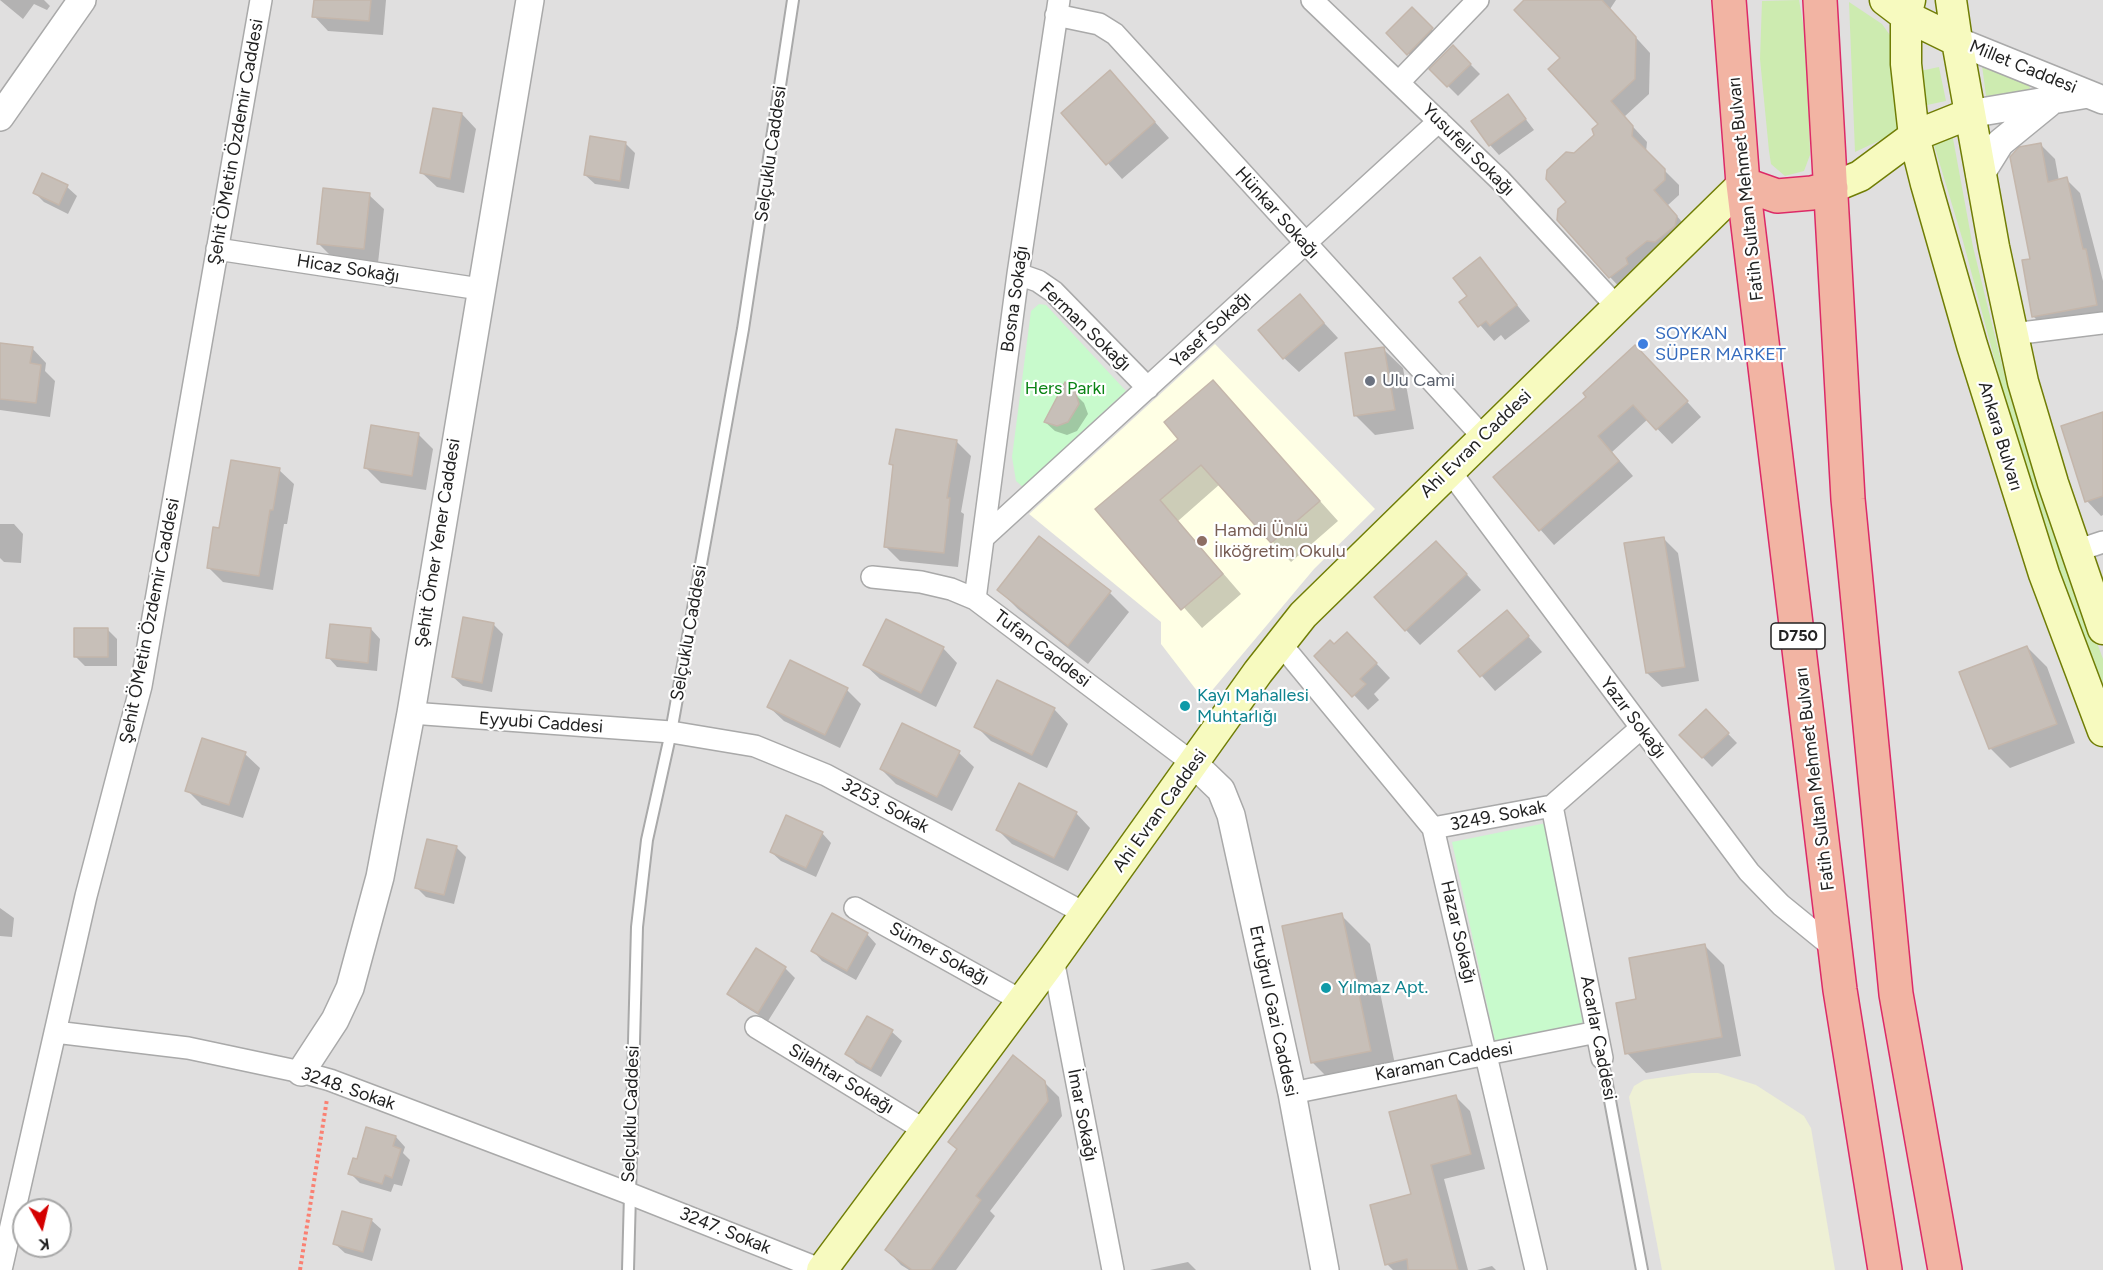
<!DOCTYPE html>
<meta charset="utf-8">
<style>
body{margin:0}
#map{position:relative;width:2103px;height:1270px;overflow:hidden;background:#f2efe9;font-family:Figtree,sans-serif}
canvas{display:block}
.north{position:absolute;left:12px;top:1198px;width:60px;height:60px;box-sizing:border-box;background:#fff;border:2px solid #a7a7a7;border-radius:50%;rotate:172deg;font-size:16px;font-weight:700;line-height:24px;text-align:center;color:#222}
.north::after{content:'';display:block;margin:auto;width:21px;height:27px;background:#d40000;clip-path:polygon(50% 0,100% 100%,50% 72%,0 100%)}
</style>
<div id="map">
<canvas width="2103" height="1270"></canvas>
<div class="north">K</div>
</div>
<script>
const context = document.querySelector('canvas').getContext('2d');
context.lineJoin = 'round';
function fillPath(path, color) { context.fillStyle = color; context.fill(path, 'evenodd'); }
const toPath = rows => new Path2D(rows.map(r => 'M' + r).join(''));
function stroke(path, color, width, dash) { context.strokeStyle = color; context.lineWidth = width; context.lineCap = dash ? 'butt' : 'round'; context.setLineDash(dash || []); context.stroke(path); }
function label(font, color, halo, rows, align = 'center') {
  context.font = font + ' Figtree,sans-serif'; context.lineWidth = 4.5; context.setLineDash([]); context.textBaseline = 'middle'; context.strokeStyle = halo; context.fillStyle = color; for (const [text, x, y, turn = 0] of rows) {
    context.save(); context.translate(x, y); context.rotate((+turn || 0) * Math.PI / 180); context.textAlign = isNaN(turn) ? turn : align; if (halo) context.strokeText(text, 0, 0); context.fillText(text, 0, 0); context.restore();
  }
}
fillPath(toPath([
 [0,0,2103,0,2103,1270,0,1270],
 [24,1210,60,1210,60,1246,24,1246]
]), '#e0dfdf');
fillPath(toPath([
 [1215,344,1375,509,1314,569,1204,700,1161,644,1161,622,1029,514]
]), '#ffffe5');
fillPath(toPath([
 [1692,1073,1718,1073,1756,1085,1804,1116,1811,1128,1835,1270,1662,1270,1629,1097,1634,1086,1644,1080]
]), '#eef0d5');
fillPath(toPath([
 [1799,0,1808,52,1810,155,1804,171,1785,176,1771,164,1769,151,1760,59,1762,1],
 [1849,2,1882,24,1892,38,1900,131,1855,152],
 [1982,65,2029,81,2030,90,1986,96],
 [1939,67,1946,101,1927,105,1920,71],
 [1952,133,1973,247,2007,385,2025,445,2103,659,2103,685,2065,586,2017,444,1963,241,1932,138]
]), '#cdebb0');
fillPath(toPath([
 [1039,304,1046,305,1126,391,1023,487,1016,481,1012,457,1031,311],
 [1546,823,1583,1025,1495,1042,1452,842]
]), '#c8facc');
fillPath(toPath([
 [0,0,44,0,50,6,47,10,34,4,23,19],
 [315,0,386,0,383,35,328,31,314,16],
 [1526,0,1616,0,1610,9,1650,53,1649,94,1624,117,1647,142,1646,152,1679,185,1679,195,1668,205,1690,232,1624,292,1610,277,1568,202,1574,155,1596,135,1600,124],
 [1412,9,1441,39,1418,63,1388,33],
 [1453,47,1480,74,1458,96,1431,69],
 [1124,87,1169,138,1122,179,1063,113],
 [1508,96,1534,130,1499,155,1490,145],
 [462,114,476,129,464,193,437,187,422,173],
 [625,143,635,153,629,189,595,184,585,175],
 [2041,145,2055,159,2059,181,2066,179,2080,193,2103,281,2103,320,2048,331,2034,317,2032,260],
 [67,187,77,196,68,214,44,202,34,192],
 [369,195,384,209,378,263,333,258,318,243],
 [1480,259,1530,321,1505,340,1501,335,1494,341,1461,303,1469,297],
 [1300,297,1338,338,1299,372,1284,358],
 [0,344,32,348,46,363,45,371,55,381,50,417,0,410],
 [1383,349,1403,368,1414,429,1375,435,1355,415],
 [1650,361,1701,417,1672,444,1648,419,1612,452,1633,476,1554,545,1495,478],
 [1213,382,1338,521,1291,562,1220,484,1178,521,1241,594,1202,628,1097,509,1180,439],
 [1065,384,1084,403,1088,414,1077,431,1067,435,1055,431,1045,422],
 [2103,414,2103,515,2101,516,2087,501],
 [418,434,433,449,426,490,381,483,366,468],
 [956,441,971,456,961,512,964,514,958,567,900,561,885,546,894,467,891,464],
 [279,470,294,484,287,524,284,524,273,590,223,582,208,567,220,530],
 [0,524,14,524,23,534,21,563,4,562,0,558],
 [1663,538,1678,553,1699,681,1662,687,1647,673],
 [1451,557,1481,590,1420,645,1406,630],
 [999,590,1110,593,1129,612,1088,664,1018,609],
 [1507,612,1542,652,1495,691,1460,651],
 [465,619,494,625,503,634,492,692,463,686,453,677],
 [371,629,380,639,377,671,337,667,328,657],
 [108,630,117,639,117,666,85,666,75,656],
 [1334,646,1362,648,1390,678,1374,694,1379,700,1368,710,1354,695],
 [2027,647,2047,667,2075,743,2010,768,1990,748],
 [943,648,957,663,936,707,880,679,865,665],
 [847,690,861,704,840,748,784,721,769,707],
 [1054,709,1068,724,1047,768,991,741,976,726],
 [1706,711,1737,743,1712,767,1681,735],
 [959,753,974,767,952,811,896,784,881,769],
 [245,754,260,768,243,818,202,805,187,790],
 [1076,813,1090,828,1068,871,1012,844,998,830],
 [822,833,831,843,816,877,781,861,771,852],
 [456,847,466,857,454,904,426,897,417,888],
 [0,908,14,918,12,937,0,936],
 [1341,915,1370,944,1398,1079,1341,1091,1313,1063],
 [867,934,876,944,856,980,822,961,813,951],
 [1705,946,1724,965,1741,1056,1646,1073,1627,1053,1638,1001],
 [785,968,795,978,768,1021,739,1003,729,994],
 [868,1018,892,1032,902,1041,881,1077,856,1063,847,1053],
 [1044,1082,1059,1097,1062,1116,990,1211,995,1216,956,1270,909,1270,901,1265,887,1250,958,1150,950,1142],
 [1455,1096,1470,1111,1485,1169,1444,1179,1468,1270,1393,1270,1387,1264],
 [396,1137,405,1147,403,1153,410,1160,402,1186,394,1184,391,1192,360,1183,350,1173,358,1160],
 [371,1220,381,1229,372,1261,345,1253,335,1244],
 [1188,1262,1196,1270,1150,1270],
 [1492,1266,1496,1270,1477,1270]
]), '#0003');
const building = toPath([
 [314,0,371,0,369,21,312,17,314,0],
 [1524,0,1602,0,1636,37,1635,79,1611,101,1633,126,1632,136,1665,169,1665,180,1654,190,1677,216,1675,226,1655,242,1647,241,1626,258,1628,264,1609,278,1557,220,1558,209,1566,202,1546,179,1547,170,1566,152,1574,153,1594,135,1592,129,1598,124,1548,69,1560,58,1514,10,1524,0],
 [1412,7,1433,28,1407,55,1386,33,1412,7],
 [1453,45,1471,64,1447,87,1429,69,1453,45],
 [1110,70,1155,122,1106,165,1061,113,1110,70],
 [1508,94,1526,119,1489,146,1471,121,1508,94],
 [433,108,462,113,450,179,420,173,433,108],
 [590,136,626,142,620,181,584,175,590,136],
 [2041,143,2048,182,2067,177,2083,249,2086,249,2097,305,2032,317,2022,260,2030,259,2010,157,2019,147,2041,143],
 [42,173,68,185,59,205,33,193,42,173],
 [323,188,370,193,364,249,317,244,323,188],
 [1480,257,1517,305,1490,326,1486,321,1478,327,1459,302,1467,296,1453,278,1480,257],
 [1300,294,1324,323,1283,359,1258,330,1300,294],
 [0,343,33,347,30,363,41,365,36,403,0,399,0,343],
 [1635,345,1688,401,1656,430,1633,405,1598,436,1619,461,1539,531,1493,477,1586,397,1583,393,1635,345],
 [1384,347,1395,410,1354,416,1345,353,1384,347],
 [1213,380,1320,501,1271,543,1201,465,1160,500,1223,574,1181,610,1095,509,1178,439,1164,422,1213,380],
 [1065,382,1075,391,1079,404,1068,422,1057,426,1044,422,1065,382],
 [2103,412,2103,496,2085,502,2061,426,2103,412],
 [371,425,419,433,412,476,364,468,371,425],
 [896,429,957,440,947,498,950,498,944,553,884,547,893,465,889,464,896,429],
 [231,460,280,468,273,510,270,510,259,576,207,568,213,527,219,528,231,460],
 [1039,536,1111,591,1068,646,997,590,1039,536],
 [1664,537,1685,667,1646,673,1624,543,1664,537],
 [1436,541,1467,574,1405,631,1374,597,1436,541],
 [1507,610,1529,636,1480,677,1458,651,1507,610],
 [463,617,494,623,482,683,452,677,463,617],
 [886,619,944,647,921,693,863,665,886,619],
 [330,624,371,628,368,663,326,658,330,624],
 [74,628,108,628,108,657,74,657,74,628],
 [1347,632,1377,663,1360,679,1366,684,1352,697,1314,656,1330,640,1334,644,1347,632],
 [2027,646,2057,724,1989,749,1959,672,2027,646],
 [790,660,848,688,825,735,767,707,790,660],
 [997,680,1055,708,1032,755,974,727,997,680],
 [1706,709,1729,733,1702,758,1679,735,1706,709],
 [902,723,960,751,937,797,880,769,902,723],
 [202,738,246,752,229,805,185,791,202,738],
 [1019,783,1077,812,1054,858,996,830,1019,783],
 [786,815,823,832,806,868,770,852,786,815],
 [427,839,457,846,444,895,415,888,427,839],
 [832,913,868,933,847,971,811,951,832,913],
 [1342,913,1371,1051,1311,1063,1282,926,1342,913],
 [1705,944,1722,1037,1625,1054,1616,1003,1636,999,1629,958,1705,944],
 [756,948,786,967,758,1013,727,994,756,948],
 [867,1016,893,1030,871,1069,845,1054,867,1016],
 [1013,1055,1045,1081,1048,1101,976,1196,981,1200,931,1270,912,1270,885,1250,957,1149,948,1142,1013,1055],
 [1456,1095,1471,1154,1431,1165,1458,1270,1408,1270,1407,1259,1385,1265,1370,1205,1411,1194,1389,1112,1456,1095],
 [366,1127,396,1136,393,1146,401,1149,392,1178,385,1175,382,1184,348,1174,353,1158,357,1159,366,1127],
 [342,1211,372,1219,363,1252,333,1244,342,1211]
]);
fillPath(building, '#c7bfb8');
stroke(building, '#c4b6ab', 1.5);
const service = toPath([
 [1602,1058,1642,1270],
 [628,1270,637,927,647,840,671,732,743,329,793,0]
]);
const minor = toPath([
 [1312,0,1500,180,1617,307],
 [1056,15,1099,24,1115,34,1483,437],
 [1399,82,1478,0],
 [217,249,480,289],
 [1018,274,1038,281,1054,292,1148,388],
 [2013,334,2103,323],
 [1449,470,1749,872,1781,905,1835,949],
 [983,538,1439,121],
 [2076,551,2103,542],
 [872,577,921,582,951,589,975,599,1194,764],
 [975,599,1018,274,1059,0],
 [1280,643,1433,828,1536,1270],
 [411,713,671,732,755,746,826,775,1086,914],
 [1552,806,1602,1058],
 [1433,828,1552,806,1641,728],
 [855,908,1022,1001],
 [1053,959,1113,1270],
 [756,1027,926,1131],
 [55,1032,188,1048,301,1072,330,1080,628,1193,822,1270],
 [1292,1093,1597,1032],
 [1,1270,86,896,141,686,261,0]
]);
const tertiary = toPath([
 [1957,41,2103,100],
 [1969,114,2088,94],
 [0,117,82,0],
 [1980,175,2000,143,2049,103],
 [1194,764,1221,790,1231,815,1292,1093,1325,1270],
 [301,1072,335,1020,350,988,380,877,411,713,530,0]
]);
const secondary = toPath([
 [1885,0,1906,16,1957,41,1994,247,2023,382,2053,483,2103,629],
 [1910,0,1906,16,1906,64,1914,136,1926,184,1972,345,2044,574,2103,731],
 [1951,0,1957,41],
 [1831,188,1860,176,1914,136,1969,114],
 [822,1270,1053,959,1258,672,1303,615,1743,184]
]);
const trunk = toPath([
 [1729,0,1743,184,1840,990,1885,1270],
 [1820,0,1848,499,1896,994,1945,1270],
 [1743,184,1777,196,1812,193,1831,188]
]);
stroke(service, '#a9a9a9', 14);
stroke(minor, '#a9a9a9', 24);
stroke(tertiary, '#a9a9a9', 30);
stroke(secondary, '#707d05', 33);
stroke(trunk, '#dc2a67', 36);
stroke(toPath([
 [300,1270,327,1099]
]), '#fa8072', 4, [3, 3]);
stroke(service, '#fff', 10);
stroke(minor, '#fff', 21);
stroke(tertiary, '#fff', 27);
stroke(secondary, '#f7fabf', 30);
stroke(trunk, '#f2b4a3', 33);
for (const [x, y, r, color] of [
 [1643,344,6,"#3f7fe0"],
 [1370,381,6,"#6b7280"],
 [1202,541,6,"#8d6e63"],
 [1185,706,6,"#0f9aa8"],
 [1326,988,6,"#0f9aa8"]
]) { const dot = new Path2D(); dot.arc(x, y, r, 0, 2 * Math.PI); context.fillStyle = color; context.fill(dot); stroke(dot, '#fff', 2); }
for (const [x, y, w] of [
 [1798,636,54]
]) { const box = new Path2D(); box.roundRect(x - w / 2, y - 13, w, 26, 4.5); context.fillStyle = '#fff'; context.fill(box); stroke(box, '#222', 1.5); }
label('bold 16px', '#222', null, [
 ["D750",1798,636]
]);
label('18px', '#222', '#fff', [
 ["Millet Caddesi",2023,67,22],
 ["Şehit ÖMetin Özdemir Caddesi",236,142,-80],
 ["Yusufeli Sokağı",1468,150,45],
 ["Selçuklu Caddesi",771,154,-82],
 ["Fatih Sultan Mehmet Bulvarı",1746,189,-96],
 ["Hünkar Sokağı",1277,213,48],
 ["Hicaz Sokağı",348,269,9],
 ["Bosna Sokağı",1015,299,-82],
 ["Ferman Sokağı",1085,327,44],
 ["Yasef Sokağı",1211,330,-43],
 ["Ankara Bulvarı",2000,436,73],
 ["Ahi Evran Caddesi",1476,444,-44],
 ["Şehit Ömer Yener Caddesi",438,543,-81],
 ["Şehit ÖMetin Özdemir Caddesi",150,621,-79],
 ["Selçuklu Caddesi",689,633,-80],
 ["Tufan Caddesi",1042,649,37],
 ["Yazır Sokağı",1633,718,53],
 ["Eyyubi Caddesi",541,723,4],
 ["Fatih Sultan Mehmet Bulvarı",1815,779,-97],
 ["3253. Sokak",885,806,28],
 ["Ahi Evran Caddesi",1160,811,-54],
 ["3249. Sokak",1498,816,-11],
 ["Hazar Sokağı",1458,932,77],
 ["Sümer Sokağı",939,954,29],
 ["Ertuğrul Gazi Caddesi",1273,1011,78],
 ["Acarlar Caddesi",1598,1038,79],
 ["Karaman Caddesi",1444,1062,-11],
 ["Silahtar Sokağı",841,1079,31],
 ["3248. Sokak",348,1089,19],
 ["Selçuklu Caddesi",631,1114,-88],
 ["İmar Sokağı",1082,1115,79],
 ["3247. Sokak",725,1231,22]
]);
label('18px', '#366cbe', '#fff', [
 ["SOYKAN",1655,334],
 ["SÜPER MARKET",1655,355]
], 'left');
label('18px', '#5b616d', '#fff', [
 ["Ulu Cami",1382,381]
], 'left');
label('18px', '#0c8416', '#fff', [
 ["Hers Parkı",1065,389]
]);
label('18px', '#785e54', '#fff', [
 ["Hamdi Ünlü",1214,531],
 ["İlköğretim Okulu",1214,552]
], 'left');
label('18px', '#0d838f', '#fff', [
 ["Kayı Mahallesi",1197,696],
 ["Muhtarlığı",1197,717],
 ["Yılmaz Apt.",1338,988]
], 'left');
</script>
